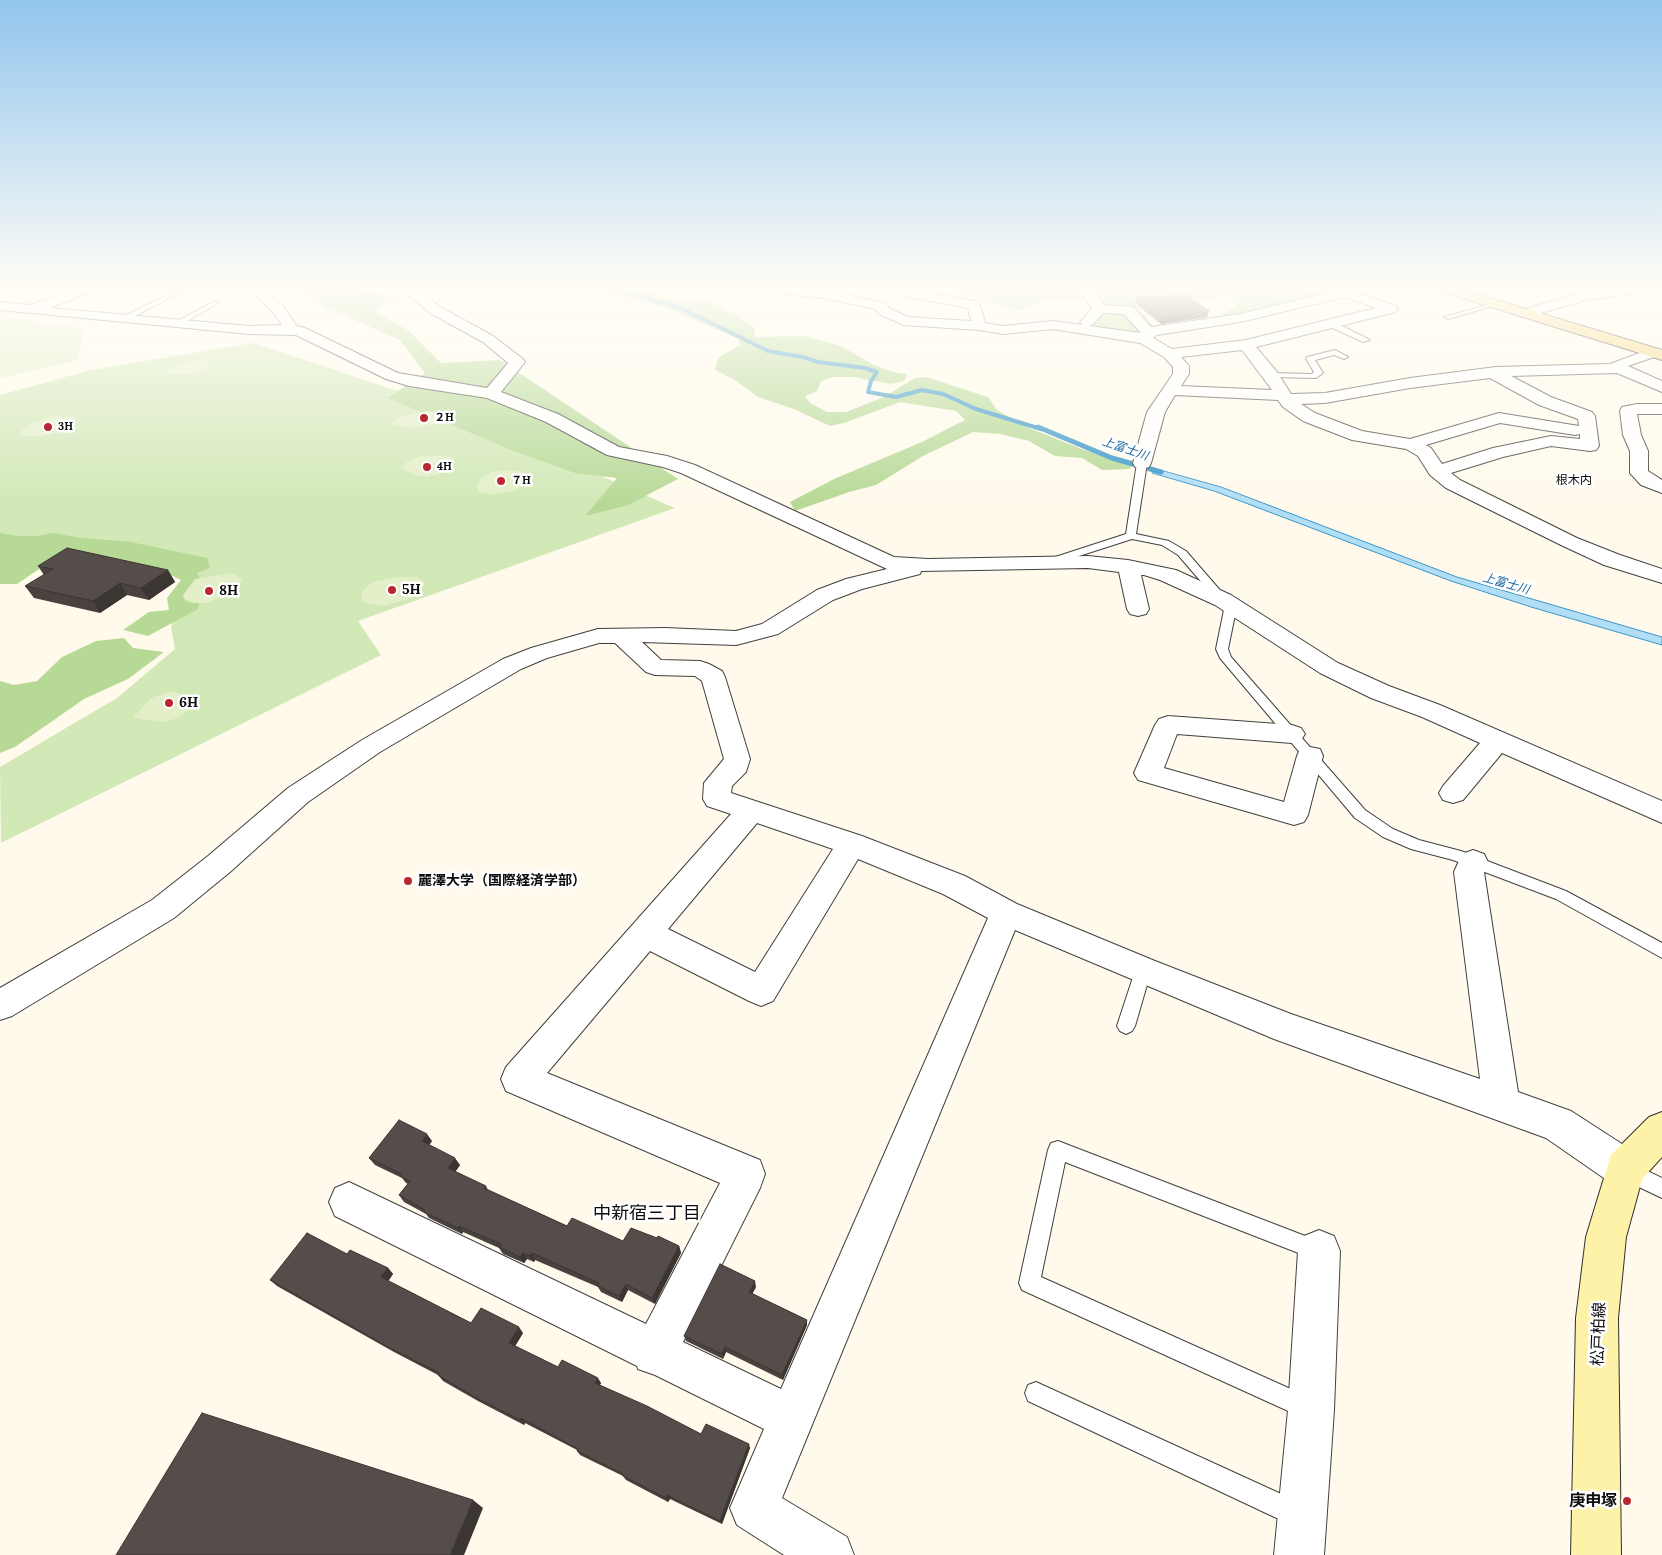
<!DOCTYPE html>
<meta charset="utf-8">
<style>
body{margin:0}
canvas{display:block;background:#fffaec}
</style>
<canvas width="1662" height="1555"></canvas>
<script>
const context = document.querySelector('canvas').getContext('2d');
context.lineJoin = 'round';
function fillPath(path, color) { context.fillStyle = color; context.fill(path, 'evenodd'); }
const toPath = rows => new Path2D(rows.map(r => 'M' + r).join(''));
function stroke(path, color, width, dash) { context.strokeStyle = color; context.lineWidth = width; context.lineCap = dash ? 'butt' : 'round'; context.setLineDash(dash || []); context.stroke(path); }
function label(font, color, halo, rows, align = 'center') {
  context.font = font + ' Lora,"Noto Sans JP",serif'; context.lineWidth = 5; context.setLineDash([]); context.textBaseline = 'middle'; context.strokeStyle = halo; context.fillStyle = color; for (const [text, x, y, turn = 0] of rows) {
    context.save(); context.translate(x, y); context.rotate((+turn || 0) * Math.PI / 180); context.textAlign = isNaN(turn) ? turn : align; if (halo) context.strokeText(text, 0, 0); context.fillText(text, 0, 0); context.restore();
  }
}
fillPath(toPath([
 [254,343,428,401,675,508,358,621,381,655,1,843,0,767,117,698,175,649,171,627,186,564,0,545,0,395,91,370]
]), '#d2e8b7');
fillPath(toPath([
 [293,288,351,288,398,297,374,311,409,331,441,363,500,360,678,479,628,505,585,516,617,478,575,473,511,450,388,398,425,373,400,340,328,308],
 [583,288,634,288,676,300,689,299,708,301,739,316,755,329,754,337,804,336,841,346,874,365,893,372,907,374,904,381,891,384,853,377,834,377,821,381,817,391,805,396,810,403,827,412,846,412,884,397,915,378,926,377,988,397,997,410,1029,428,1082,449,1132,466,1129,469,1102,470,1082,458,1055,456,1029,441,1000,434,973,432,923,456,876,485,849,492,795,511,790,502,834,479,922,442,965,420,956,411,900,402,844,423,830,426,794,409,758,397,735,380,715,370,718,358,740,345,739,339,660,305],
 [955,288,1291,288,1313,291,1322,288,1339,288,1333,292,1210,321,1237,306,1231,296,1139,308,1153,326,1134,335,1087,327,1108,309,1080,301,1049,298,1018,311,951,290],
 [0,533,18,536,37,536,53,533,82,538,131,542,207,558,210,568,197,573,201,580,198,609,148,636,123,630,149,612,169,610,167,598,181,580,167,573,48,563,17,584,0,584],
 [124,638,133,648,164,652,128,679,84,699,15,747,0,753,0,681,14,685,37,681,62,657,96,641]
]), '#b7d996');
fillPath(toPath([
 [0,317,85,329,76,361,0,378],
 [194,361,205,361,208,363,209,368,197,373,187,374,170,373,167,371,180,363],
 [428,411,446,413,451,416,446,421,432,425,415,428,390,424,404,415],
 [58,416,73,417,76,420,73,426,59,433,40,436,25,436,19,433,31,423],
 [431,455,451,457,453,462,449,471,426,477,416,475,402,469,404,464,414,458],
 [508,470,522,472,525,479,523,485,516,490,492,495,479,492,476,487,480,479,491,472],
 [232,573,242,579,239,588,228,594,207,603,193,603,185,600,183,595,195,579],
 [398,577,417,577,425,584,418,594,407,599,384,606,363,602,361,594,366,587,373,582],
 [173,691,192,700,191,707,180,717,165,722,133,718,151,698]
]), '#e3efc9');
const water = toPath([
 [1153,468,1221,487,1457,577,1662,637,1662,645,1531,607,1451,581,1214,491,1152,473,1153,468]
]);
fillPath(water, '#b2def5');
stroke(water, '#3a96cb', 1);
stroke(toPath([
 [609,288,679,307,768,351,803,357,818,362,865,368,877,372,871,381,868,392,896,397,922,390,943,394,976,409,1041,429]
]), '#3a96cb', 4);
stroke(toPath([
 [1038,427,1112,458,1161,472]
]), '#3a96cb', 5);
const service = toPath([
 [176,291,181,292,127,320,120,318,176,291],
 [213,302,218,303,181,325,174,323,213,302],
 [1495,303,1500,304,1448,319,1444,317,1495,303],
 [1328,322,1334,322,1370,340,1363,342,1328,326,1328,322],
 [1335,350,1348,357,1344,359,1334,355,1315,360,1323,373,1316,378,1271,377,1267,375,1271,373,1312,374,1314,372,1306,359,1307,357,1335,350],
 [1142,460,1147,463,1136,534,1169,541,1186,551,1225,596,1227,598,1225,600,1217,600,1178,555,1162,545,1132,539,1054,564,1050,565,1045,562,1046,560,1126,534,1137,463,1142,460],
 [1231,602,1237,605,1228,649,1231,657,1365,810,1393,829,1419,840,1461,851,1566,891,1662,943,1662,958,1556,899,1453,860,1411,849,1383,837,1355,818,1220,658,1216,649,1225,605,1231,602],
 [1143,964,1149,966,1151,971,1135,1026,1132,1031,1126,1034,1120,1031,1117,1026,1135,971,1137,966,1143,964],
 [1058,1141,1326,1244,1329,1251,1326,1258,1319,1261,1065,1162,1041,1277,1313,1399,1316,1407,1313,1415,1305,1418,1297,1415,1022,1290,1019,1283,1048,1150,1051,1143,1058,1141],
 [1625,1160,1662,1178,1662,1198,1618,1177,1615,1170,1618,1163,1625,1160],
 [1036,1382,1303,1504,1306,1513,1303,1522,1294,1525,1285,1522,1028,1401,1025,1393,1028,1385,1036,1382]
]);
const minor = toPath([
 [76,288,94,288,92,291,50,308,249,326,282,325,272,311,249,288,263,288,282,305,297,326,305,328,398,373,487,388,508,363,483,342,430,313,412,298,396,288,413,288,422,292,440,307,493,336,523,359,525,362,501,392,558,414,619,447,667,456,695,465,894,557,928,559,1088,556,1128,560,1176,570,1231,595,1338,663,1389,686,1440,705,1662,801,1662,823,1502,753,1463,800,1453,803,1443,800,1439,793,1443,786,1480,743,1422,717,1371,698,1320,673,1215,605,1160,580,1144,575,1141,575,1149,609,1146,614,1138,616,1130,614,1127,609,1119,572,1088,568,921,571,920,574,862,589,833,600,778,634,744,643,736,645,642,642,661,660,700,661,709,664,722,671,725,677,750,759,746,772,732,786,731,793,862,836,965,876,1017,904,1155,961,1291,1014,1480,1079,1454,872,1462,854,1473,850,1484,854,1488,862,1484,872,1518,1092,1571,1111,1639,1155,1644,1169,1639,1183,1625,1188,1611,1183,1546,1138,1274,1039,1015,930,782,1498,847,1537,854,1555,784,1555,737,1525,730,1508,764,1429,655,1375,638,1369,637,1366,335,1216,329,1202,335,1188,349,1182,646,1324,720,1183,506,1091,501,1079,506,1067,731,814,707,806,703,799,704,783,724,759,702,681,695,676,655,675,646,672,615,643,599,643,547,658,521,669,380,752,308,802,230,872,174,918,12,1016,0,1020,0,988,152,900,208,856,288,788,362,740,503,659,531,648,598,629,665,628,736,631,762,624,817,590,846,579,887,569,681,473,663,467,607,455,546,422,487,398,409,386,386,379,296,335,249,334,0,310,0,302,30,305,76,288],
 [757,823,833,849,755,972,668,929,757,823],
 [858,859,943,894,988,918,781,1389,683,1342,760,1188,765,1174,760,1160,547,1073,650,951,749,1001,761,1006,773,1001,858,859],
 [757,288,801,288,824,290,885,303,889,308,907,317,971,321,968,308,898,295,891,291,893,288,902,288,979,302,985,323,1003,326,1053,321,1082,325,1080,322,1092,309,1079,288,1093,288,1103,305,1133,307,1151,327,1240,314,1331,292,1325,288,1344,288,1396,306,1398,309,1396,312,1256,347,1277,372,1291,394,1325,393,1410,378,1496,367,1610,364,1650,349,1660,349,1662,351,1660,355,1628,366,1662,381,1662,392,1617,373,1511,376,1551,397,1592,412,1595,416,1599,446,1596,450,1590,451,1551,446,1503,457,1451,473,1460,480,1577,538,1620,555,1662,569,1662,583,1604,565,1563,546,1446,488,1430,475,1418,456,1406,449,1352,440,1303,421,1283,407,1278,400,1175,395,1165,412,1151,463,1149,467,1142,469,1135,467,1133,463,1147,412,1173,374,1173,367,1164,357,1140,343,1053,329,1003,334,979,330,904,325,879,314,875,309,824,298,764,292,757,288],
 [1345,297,1376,308,1246,340,1172,349,1153,338,1157,335,1240,322,1345,297],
 [1103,313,1124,314,1141,333,1089,326,1092,325,1103,313],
 [1242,350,1272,390,1181,386,1189,374,1189,366,1181,357,1242,350],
 [1490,378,1539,405,1578,419,1579,426,1499,413,1410,439,1362,431,1315,413,1301,404,1325,403,1410,388,1490,378],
 [1500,423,1575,435,1580,434,1580,439,1551,436,1493,448,1442,464,1431,448,1426,445,1500,423],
 [1616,288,1652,288,1645,292,1586,300,1527,317,1522,316,1520,313,1522,310,1579,293,1616,288],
 [1637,404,1662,404,1662,414,1637,414,1641,435,1648,451,1648,471,1662,480,1662,493,1641,485,1630,473,1630,451,1623,435,1620,411,1622,407,1637,404],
 [1168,716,1292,725,1301,728,1305,734,1301,740,1292,743,1177,734,1164,768,1284,802,1297,756,1300,749,1310,747,1320,749,1323,756,1308,815,1304,822,1294,825,1138,780,1134,773,1155,725,1159,719,1168,716],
 [1319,1230,1334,1236,1340,1251,1334,1410,1324,1555,1274,1555,1288,1410,1298,1251,1304,1236,1319,1230]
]);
const secondary = toPath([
 [1662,1112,1662,1157,1642,1179,1626,1237,1618,1318,1621,1555,1571,1555,1576,1318,1586,1237,1611,1155,1649,1117,1662,1112]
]);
const primary = toPath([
 [1437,288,1457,288,1662,350,1662,360,1439,291,1437,288]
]);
stroke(service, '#404040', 2);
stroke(minor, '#404040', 2);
stroke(secondary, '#2f2f2f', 2);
stroke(primary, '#1e1e1e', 2);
stroke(toPath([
 [1166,291,1173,299]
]), '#2f2f2f', 2, [2.5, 1]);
fillPath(service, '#fff');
fillPath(minor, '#fff');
fillPath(secondary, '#fef1a8');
fillPath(primary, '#f6cd65');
fillPath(toPath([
 [1136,297,1207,317,1161,324,1135,303],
 [38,566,168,570,175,582,149,600,127,595,100,613,34,598,25,586,44,575],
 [432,1141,429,1145,460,1165,455,1172,486,1186,488,1190,567,1226,623,1241,657,1238,679,1246,681,1253,655,1304,628,1290,622,1302,601,1292,598,1287,535,1260,534,1262,527,1259,524,1263,503,1254,499,1248,463,1232,462,1234,429,1218,426,1214,404,1202,399,1195,408,1184,406,1183,402,1178,375,1165,369,1158],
 [347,1254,388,1268,393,1274,388,1281,471,1323,523,1333,515,1346,558,1367,601,1383,600,1385,701,1434,750,1448,722,1524,670,1499,668,1502,626,1480,623,1476,580,1455,577,1451,577,1450,525,1423,524,1425,478,1401,443,1381,438,1375,394,1352,277,1286,270,1280],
 [756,1287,752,1294,807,1320,807,1325,783,1380,726,1352,723,1359,686,1341,684,1336]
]), '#49423f');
fillPath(toPath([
 [1209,311,1207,317,1161,324,1162,318],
 [168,570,175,582,149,600,141,588],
 [120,583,127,595,100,613,93,601],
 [427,1134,432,1141,426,1149,422,1141],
 [455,1158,460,1165,453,1175,448,1168],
 [459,1226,463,1232,462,1234,458,1228],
 [679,1246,681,1253,655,1304,652,1298],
 [523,1253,527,1259,524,1263,520,1257],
 [532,1253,535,1260,534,1262,530,1256],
 [388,1268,393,1274,387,1283,381,1277],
 [755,1281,756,1287,750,1298,749,1292],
 [626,1284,628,1290,622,1302,619,1296],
 [807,1320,807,1325,783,1380,782,1375],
 [519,1327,523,1333,514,1348,509,1343],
 [725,1347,726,1352,723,1359,722,1354],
 [598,1378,601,1383,598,1388,595,1383],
 [521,1418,525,1423,524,1425,520,1420],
 [749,1444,750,1448,722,1524,720,1521],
 [667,1495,670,1499,668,1502,666,1498],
 [473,1500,483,1508,464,1555,450,1555]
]), '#3c3633');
const building = toPath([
 [1187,296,1209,311,1162,318,1136,297,1187,296],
 [67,548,168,570,141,588,120,583,93,601,25,586,53,569,38,566,67,548],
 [399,1120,427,1134,422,1141,455,1158,448,1168,486,1186,484,1188,567,1226,572,1218,623,1241,631,1228,657,1238,658,1236,679,1246,652,1298,626,1284,619,1296,598,1286,599,1283,532,1253,530,1256,523,1253,520,1257,499,1247,501,1244,459,1226,458,1228,424,1212,425,1210,399,1195,410,1181,400,1176,402,1174,369,1158,399,1120],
 [307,1233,347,1254,350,1250,388,1268,381,1277,471,1323,481,1308,519,1327,509,1343,558,1367,562,1360,598,1378,595,1383,647,1406,701,1434,706,1424,749,1444,720,1521,667,1495,666,1498,623,1476,623,1474,577,1451,578,1449,521,1418,520,1420,473,1396,438,1375,440,1373,388,1347,270,1280,307,1233],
 [720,1264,755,1281,749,1292,807,1320,782,1375,725,1347,722,1354,684,1336,720,1264],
 [202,1413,473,1500,450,1555,116,1555,202,1413]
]);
fillPath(building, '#554d49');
stroke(building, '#3c3633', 1);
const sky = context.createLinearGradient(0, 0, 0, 505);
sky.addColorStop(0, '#92c5ed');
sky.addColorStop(0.57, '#fffdf6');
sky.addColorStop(1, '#fffdf600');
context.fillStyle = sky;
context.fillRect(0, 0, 1662, 505);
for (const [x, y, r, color] of [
 [424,418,5,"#ba2733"],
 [48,427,5,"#ba2733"],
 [427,467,5,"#ba2733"],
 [501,481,5,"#ba2733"],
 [392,590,5,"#ba2733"],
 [209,591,5,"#ba2733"],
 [169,703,5,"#ba2733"],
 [408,881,5,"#ba2733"],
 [1627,1501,5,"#ba2733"]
]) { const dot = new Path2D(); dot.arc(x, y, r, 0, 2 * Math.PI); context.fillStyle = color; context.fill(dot); stroke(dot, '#fff', 2); }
label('bold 11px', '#0d0d0d', '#fff', [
 ["２H",434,418],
 ["3H",58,427],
 ["4H",437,467],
 ["７H",511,481]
], 'left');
label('italic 12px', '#18679c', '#fff', [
 ["上富士川",1125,449,19],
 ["上富士川",1506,584,16]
]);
label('12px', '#0d0d0d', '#fff', [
 ["根木内",1574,481]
]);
label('bold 14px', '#0d0d0d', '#fff', [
 ["5H",402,590],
 ["8H",219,591],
 ["6H",179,703],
 ["麗澤大学（国際経済学部）",418,881]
], 'left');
label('16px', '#0d0d0d', '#fff', [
 ["松戸柏線",1599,1334,-88]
]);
label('bold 16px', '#0d0d0d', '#fff', [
 ["庚申塚",1617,1501]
], 'right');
label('18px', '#0d0d0d', '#fff', [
 ["中新宿三丁目",647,1214]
]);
</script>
